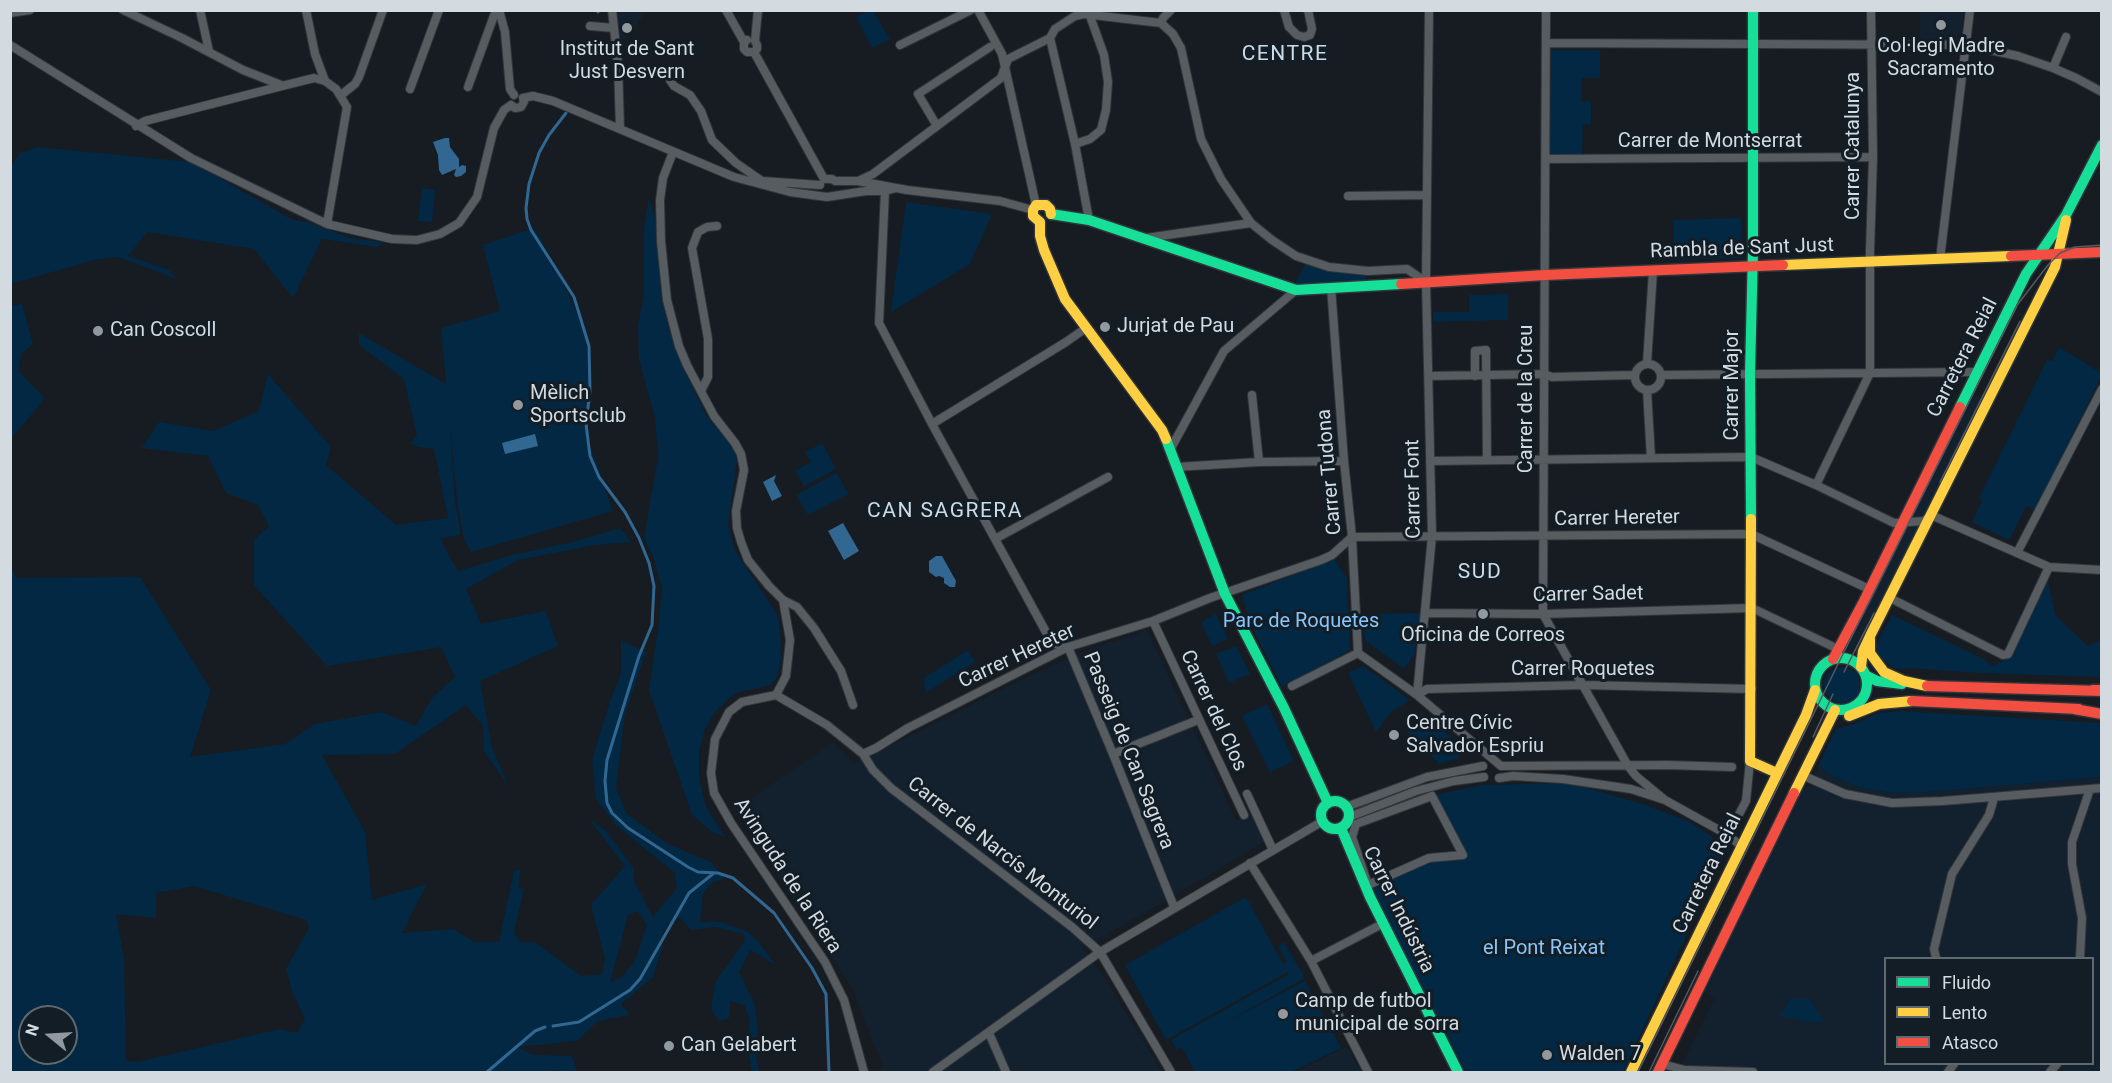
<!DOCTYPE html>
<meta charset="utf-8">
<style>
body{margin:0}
#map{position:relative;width:2112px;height:1083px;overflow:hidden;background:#161c22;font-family:Roboto,sans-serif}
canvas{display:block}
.frame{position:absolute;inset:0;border:12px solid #d3dae0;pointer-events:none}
.legend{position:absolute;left:1884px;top:957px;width:210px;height:108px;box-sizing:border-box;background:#121d26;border:2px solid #5f6970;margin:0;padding:8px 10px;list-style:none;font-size:18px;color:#d3dae0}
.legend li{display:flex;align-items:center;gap:12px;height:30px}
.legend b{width:30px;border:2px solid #5f6970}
.north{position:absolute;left:18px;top:1005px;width:60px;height:60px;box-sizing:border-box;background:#121d26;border:2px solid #5f6970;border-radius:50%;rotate:288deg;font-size:16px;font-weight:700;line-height:24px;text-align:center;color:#d3dae0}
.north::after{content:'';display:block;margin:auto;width:21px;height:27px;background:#91989e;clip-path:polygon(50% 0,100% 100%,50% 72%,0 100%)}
</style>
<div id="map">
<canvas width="2112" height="1083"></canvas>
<div class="frame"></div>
<ul class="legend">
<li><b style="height:8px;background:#16e098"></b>Fluido</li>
<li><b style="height:8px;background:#ffcf43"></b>Lento</li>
<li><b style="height:8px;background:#f24e42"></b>Atasco</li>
</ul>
<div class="north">N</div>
</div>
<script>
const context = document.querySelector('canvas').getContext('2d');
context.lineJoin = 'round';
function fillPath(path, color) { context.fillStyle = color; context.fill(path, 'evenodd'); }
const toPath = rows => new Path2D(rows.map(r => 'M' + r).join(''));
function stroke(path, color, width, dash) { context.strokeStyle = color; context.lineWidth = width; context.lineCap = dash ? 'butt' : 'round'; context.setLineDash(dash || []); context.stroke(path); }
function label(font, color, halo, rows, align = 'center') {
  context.font = font + ' Roboto,sans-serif'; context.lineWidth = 6; context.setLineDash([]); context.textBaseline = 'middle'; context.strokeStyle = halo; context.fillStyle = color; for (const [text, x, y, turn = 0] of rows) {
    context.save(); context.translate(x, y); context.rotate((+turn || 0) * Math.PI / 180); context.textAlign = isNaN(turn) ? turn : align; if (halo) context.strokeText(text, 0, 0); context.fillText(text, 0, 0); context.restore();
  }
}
fillPath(toPath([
 [615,11,647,11,622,45],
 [1920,11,1964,11,1960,42,1920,39],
 [1972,393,1984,399,1925,516,1909,518],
 [1921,525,1856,655,1843,649,1904,528],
 [1147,630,1236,820,1257,812,1269,839,1146,912,1082,948,1103,975,1162,1072,879,1072,883,1065,872,1041,853,990,735,809,833,743,854,764,1020,680,1091,649],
 [1819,765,1829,774,1858,787,1886,792,1915,793,2101,777,2101,1072,1678,1072,1715,998,1701,991,1801,787,1811,786],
 [1886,958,2092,958,2092,1064,1886,1064],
 [1346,1047,1362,1072,1296,1072]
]), '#13212e');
fillPath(toPath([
 [867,11,873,11,890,39,872,48,856,17],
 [1551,50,1600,50,1600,78,1582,78,1581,102,1591,101,1591,124,1583,125,1582,154,1550,156],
 [38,147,191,162,293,220,308,222,350,238,383,242,378,247,322,239,293,298,254,249,147,232,128,256,169,270,177,279,118,257,94,260,11,284,10,168,20,153],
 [422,188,435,190,432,222,418,221],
 [649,198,655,218,661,291,668,327,684,370,706,415,734,449,737,460,728,525,735,551,777,614,780,627,781,659,777,677,771,685,735,693,715,712,705,729,699,751,699,779,706,807,725,837,711,831,692,815,649,690,659,622,662,588,654,559,644,538,658,458,655,418,639,359,638,326,644,294,644,229],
 [906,202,992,214,970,264,891,312],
 [1741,218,1743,258,1674,260,1673,220],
 [534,228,559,273,585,331,590,373,587,438,613,511,471,552,464,540,457,501,450,425,455,503,461,534,440,539,458,571,512,555,577,541,620,528,631,542,595,545,518,560,466,589,481,624,546,611,558,646,480,681,492,748,509,787,484,751,483,726,466,705,395,754,322,755,365,832,372,900,427,884,402,933,453,929,475,942,499,942,514,871,521,869,518,888,524,889,514,932,520,942,535,942,581,976,602,974,605,958,591,905,625,866,589,819,606,831,634,869,633,879,653,917,677,888,675,873,617,826,596,799,592,760,610,701,621,674,621,640,646,652,625,713,616,788,626,813,668,844,711,862,725,879,713,882,703,893,700,922,721,922,748,932,756,939,776,965,750,950,739,973,755,1005,758,1035,754,1043,759,1072,752,1072,747,1042,750,1020,744,1005,730,1001,729,1018,719,1021,711,1010,715,982,745,941,743,934,715,927,691,930,680,918,673,919,663,932,662,947,653,977,621,1004,630,1015,598,1021,577,1041,517,1047,534,1055,572,1056,577,1072,552,1070,551,1072,11,1072,10,565,16,578,140,577,211,690,190,757,285,744,315,724,381,712,416,726,432,698,455,677,441,647,327,666,254,585,254,540,269,526,258,505,226,493,208,456,142,448,159,422,213,431,259,411,268,374,331,447,326,465,396,525,448,518,434,449,419,447,410,443,417,436,404,379,359,345,359,333,446,384,441,328,500,311,483,245],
 [194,886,306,920,309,928,286,969,292,991,305,1019,297,1033,280,1029,137,1062,126,1061,124,959,116,914,156,918,156,893],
 [638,911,647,925,634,962,622,977,610,982,628,915],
 [30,1017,66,1017,66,1053,30,1053],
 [1306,264,1335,272,1365,275,1366,282,1294,285],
 [1508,294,1508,320,1433,322,1433,312,1469,312,1469,295],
 [22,304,33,344,21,354,19,372,45,398,11,439,11,306],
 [2059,347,2101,373,2101,377,2035,510,2026,506,2009,540,1972,522,1982,501,1979,498,2047,360,2052,361],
 [822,443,836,469,804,486,795,471,811,462,805,452],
 [837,473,848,494,808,515,796,495],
 [1334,559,1347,578,1350,650,1282,687,1250,623,1242,595],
 [2048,582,2056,616,2088,646,2101,640,2101,677,1979,673,1909,668,1896,669,1878,656,1876,646,1892,615,1984,659,1992,666,2011,657],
 [1420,613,1414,655,1404,669,1365,640,1363,624,1365,614],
 [1216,614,1228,639,1212,646,1201,622],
 [1236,646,1250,674,1229,683,1216,654],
 [968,650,975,662,925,693,924,678],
 [1363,666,1410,700,1391,712,1376,732,1348,673],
 '1824 685a18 18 0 1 1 36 0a18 18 0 1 1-36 0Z',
 [1267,704,1294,761,1270,772,1242,716],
 [1900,711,2101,723,2101,777,1915,793,1886,792,1858,787,1829,774,1819,765,1836,729,1852,725,1880,713],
 [1421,713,1463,746,1459,758,1439,764,1424,747,1409,737,1408,731],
 [1570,783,1646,805,1690,822,1727,847,1623,1072,1466,1072,1368,885,1429,858,1463,855,1432,796,1481,785],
 [1246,897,1283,964,1287,962,1278,945,1284,942,1305,978,1223,1024,1305,981,1341,1048,1291,1072,1195,1072,1182,1047,1177,1050,1171,1040,1289,974,1288,972,1166,1040,1125,965],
 [1790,999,1810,999,1824,1022,1810,1022,1780,1016]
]), '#032843');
fillPath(toPath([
 [445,138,449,138,450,147,459,159,459,167,462,165,466,166,466,172,461,176,456,177,454,175,456,169,442,175,439,170,438,155,433,142],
 [535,434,538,446,505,454,502,443],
 [776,475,774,481,782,496,772,501,763,482],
 [843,523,859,551,844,560,828,531],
 [936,556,942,556,956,581,955,587,950,587,944,583,944,578,939,576,936,577,929,572,929,561]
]), '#316791');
stroke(toPath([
 [597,10,598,12],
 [566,113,549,135,539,153,529,184,526,208,527,219,531,230,574,297,589,346,590,391,586,424,590,456,599,477,625,512,639,538,649,563,654,586,652,625,639,656,607,760,605,781,607,803,612,813,628,828,688,867,698,872,718,873,733,878,774,913,812,968,826,994,829,1072],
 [553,1026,579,1022,630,990,640,979,689,893,714,873],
 [487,1072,535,1031,545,1027]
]), '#316791', 3);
const street = toPath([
 [123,10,182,38,243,70,281,85],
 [200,10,209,51],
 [306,10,315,54,325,81],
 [499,10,505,32,510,89,514,95],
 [612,10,618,64,620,128],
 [726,10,744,42],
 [978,10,1002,54,1036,205],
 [1284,10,1289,27,1297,35,1304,37,1310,35,1312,29,1308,10],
 [1546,10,1543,614,1628,766,1636,776,1665,800],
 [10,13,30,10],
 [1161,23,1163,18,1171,10],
 [590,26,614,28],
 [1050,38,1075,144,1089,220],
 [747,40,744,42,744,49,747,52,754,52],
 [1546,43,1966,45,2018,56,2053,68,2076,78,2102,92],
 [10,45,191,158,327,224,392,239,417,240,440,234,459,223,477,197,494,128,504,110,511,105],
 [900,45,971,10],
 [754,52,824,179],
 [754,52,757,49,757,45,755,41,758,10],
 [2053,68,2066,37],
 [670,80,674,86,690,95,701,111,712,140,736,163,762,181],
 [468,87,496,10],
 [410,89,439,10],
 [341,95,355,84,359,77,383,10],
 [523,98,533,96,553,101,734,177,790,192,827,197,866,191,885,191,896,188],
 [511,105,515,108,521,107,524,102,523,98],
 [136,126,145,121,282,86,314,78,325,81,336,89,347,107,327,224],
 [937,126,918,94,990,47],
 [1075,144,1090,139,1101,130,1106,110,1108,82,1104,55,1090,16],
 [673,152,663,178,660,200,661,241,667,300,679,346,687,365,714,416,735,443,741,454,744,470,736,511,737,528,741,542,748,560,769,586,783,600,797,607,814,628,841,671,853,705],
 [1546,159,1873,157],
 [824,179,832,179,835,181,858,181,907,190,1000,201,1033,210],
 [762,181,820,185],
 [858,181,873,174,1001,78,1008,59,1050,38,1055,29,1075,16,1084,14,1161,23,1173,34,1181,48,1201,139,1221,179,1251,223,1272,240,1296,256,1329,267,1368,271,1407,269,1426,282],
 [885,191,879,323,932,424,1052,643,1068,647,1113,754,1174,907],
 [1348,196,1426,195],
 [1146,238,1251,223],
 [1940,259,1970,10],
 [1331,287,1344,461,1352,537,1358,653],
 [1647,363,1653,271],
 '1635 377a13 13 0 1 1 26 0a13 13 0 1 1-26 0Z',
 [1662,375,1976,372],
 [1429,376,1544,374,1552,377,1635,375],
 [1475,376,1475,351,1486,350,1487,459],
 [1647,390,1651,458],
 [701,391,708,377,708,339,692,248,698,232,707,227,717,226],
 [1252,395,1259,462],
 [932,424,1066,342,1086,328],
 [1170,450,1224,351,1296,290],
 [1430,461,1751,457,1816,485,1894,523,1924,521,1931,515,2049,567,2102,570],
 [1176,467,1259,462,1344,461],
 [1816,485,1870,373,1870,251,1873,157,1871,10],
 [1352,537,1751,534,1869,589],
 [995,539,1108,477],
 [2017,553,2102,389],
 [1890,598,2003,655,2008,654,2049,567],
 [1425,613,1543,614,1752,608,1838,649],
 [1153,621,1244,815],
 [1358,653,1417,695,1501,766],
 [1292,686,1358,653],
 [776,695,827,725,863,754,873,770,891,788,1072,927,1100,952,1171,1072],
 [776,695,742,702,729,712,715,739,711,773,714,793,731,823,825,962,844,1000,864,1072],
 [776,695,786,676,790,640,783,600],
 [1417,695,1432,536,1426,282,1429,10],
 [1417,695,1427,689,1583,685,1752,689],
 [863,754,876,748,908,728,1068,647,1153,621,1210,598,1321,560,1332,555,1352,537],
 [1113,754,1198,720],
 [1501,766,1668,765,1732,767],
 [1802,775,1845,794,1892,803,1943,801,2102,788],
 [1499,778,1513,776,1563,779,1631,789,1665,800,1728,835,1741,846],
 [1247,794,1273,850],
 [1432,796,1463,855,1429,858,1368,885,1352,837,1356,824,1432,796],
 [1346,807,1427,777,1483,766],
 [1349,817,1416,791,1454,781,1484,777],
 [1728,835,1746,801,1750,761],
 [1250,863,1311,961,1368,1072],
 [1936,958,1934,949,1952,874,1989,815,1994,798],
 [2080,958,2082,918,2072,864,2072,842,2090,789],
 [1311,961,1384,923],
 [989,1033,1006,1072],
 [1662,1064,1685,1070,1753,1072],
 [933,1072,1100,952,1323,821],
 [1948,1072,1954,1064],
 [2050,1072,2057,1064]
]);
const fast = toPath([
 [1051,214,1089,220,1296,290,1401,284],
 [1960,407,2026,274,2066,215,2102,145],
 [1166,439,1225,594,1284,708,1328,803],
 [1751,519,1750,373,1753,250,1753,10],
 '1815 684a26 26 0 1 1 52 0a26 26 0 1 1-52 0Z',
 [1867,676,1877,681,1902,684],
 '1321 815a14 14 0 1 1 28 0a14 14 0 1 1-28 0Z',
 [1341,828,1370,897,1458,1072]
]);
const slow = toPath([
 [1040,222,1040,236,1044,250,1065,299,1162,430,1166,439],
 [1040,222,1033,216,1033,210,1036,205,1046,205,1050,209,1051,214],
 [1783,265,2011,256],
 [1751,519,1750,761,1777,773],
 [1870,639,1870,653,1884,672,1904,681,1927,686],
 [1861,667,1863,651,1870,636,2055,267,2066,220],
 [1849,716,1879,704,1912,701],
 [1794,793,1835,710],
 [1631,1072,1806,715,1815,690]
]);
const jam = toPath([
 [2011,256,2102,252],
 [1401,284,1545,275,1783,265],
 [1833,659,1864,601,1960,407],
 [1927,686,2101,691],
 [2093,690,2102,690],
 [1912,701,2079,709],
 [2074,709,2102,714],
 [1658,1072,1794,793]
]);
stroke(street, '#31353a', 10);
stroke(fast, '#31353a', 13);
stroke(slow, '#31353a', 13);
stroke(jam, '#31353a', 13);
stroke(street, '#575c60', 8);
stroke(fast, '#16e098', 10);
stroke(slow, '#ffcf43', 10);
stroke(jam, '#f24e42', 10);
stroke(toPath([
 [1940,482,2020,321],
 [1844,672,1874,613],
 [1813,737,1833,694],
 [1638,1072,1841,658,2018,304,2048,265,2060,253,2075,247,2102,245],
 [1649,1072,1698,971]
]), '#56595e', 1.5);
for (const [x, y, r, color] of [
 [1941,25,6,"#91989e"],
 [627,28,6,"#91989e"],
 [1105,327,6,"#91989e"],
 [98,331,6,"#91989e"],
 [518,405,6,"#91989e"],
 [1483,614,6,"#91989e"],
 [1394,735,6,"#91989e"],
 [1283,1014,6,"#91989e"],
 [669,1046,6,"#91989e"],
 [1547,1055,6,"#91989e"]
]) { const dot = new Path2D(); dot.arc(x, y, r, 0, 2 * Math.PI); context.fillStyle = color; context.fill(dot); stroke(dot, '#121d26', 2); }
label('20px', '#d3dae0', '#121d26', [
 ["Col·legi Madre",1941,47,"center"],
 ["Sacramento",1941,70,"center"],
 ["Institut de Sant",627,50,"center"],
 ["Just Desvern",627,73,"center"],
 ["Jurjat de Pau",1117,327],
 ["Can Coscoll",110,331],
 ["Mèlich",530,394],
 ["Sportsclub",530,417],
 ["Oficina de Correos",1483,636,"center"],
 ["Centre Cívic",1406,724],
 ["Salvador Espriu",1406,747],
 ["Camp de futbol",1295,1002],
 ["municipal de sorra",1295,1025],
 ["Can Gelabert",681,1046],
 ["Walden 7",1559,1055]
], 'left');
label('20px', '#d3dae0', '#121d26', [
 ["Carrer de Montserrat",1710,142],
 ["Carrer Catalunya",1854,146,-90],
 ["Rambla de Sant Just",1742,249,-2],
 ["Carretera Reial",1963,358,-63],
 ["Carrer Major",1733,385,-90],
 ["Carrer de la Creu",1527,399,-90],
 ["Carrer Tudona",1330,472,-95],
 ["Carrer Font",1414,489,-91],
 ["Carrer Hereter",1617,519,-1],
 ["Carrer Sadet",1588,595,-1],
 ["Carrer Hereter",1017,657,-25],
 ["Carrer Roquetes",1583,670],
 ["Carrer del Clos",1213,711,65],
 ["Passeig de Can Sagrera",1128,751,68],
 ["Carrer de Narcís Monturiol",1002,854,38],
 ["Carretera Reial",1708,874,-64],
 ["Avinguda de la Riera",787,876,57],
 ["Carrer Indústria",1398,910,64]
]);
label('20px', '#87c5fb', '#121d26', [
 ["Parc de Roquetes",1301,622],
 ["el Pont Reixat",1544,949]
]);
context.letterSpacing = '1.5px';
label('21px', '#cddbe7', '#121d26', [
 ["CENTRE",1285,55],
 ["CAN SAGRERA",945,512],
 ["SUD",1480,573]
]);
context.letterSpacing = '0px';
</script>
